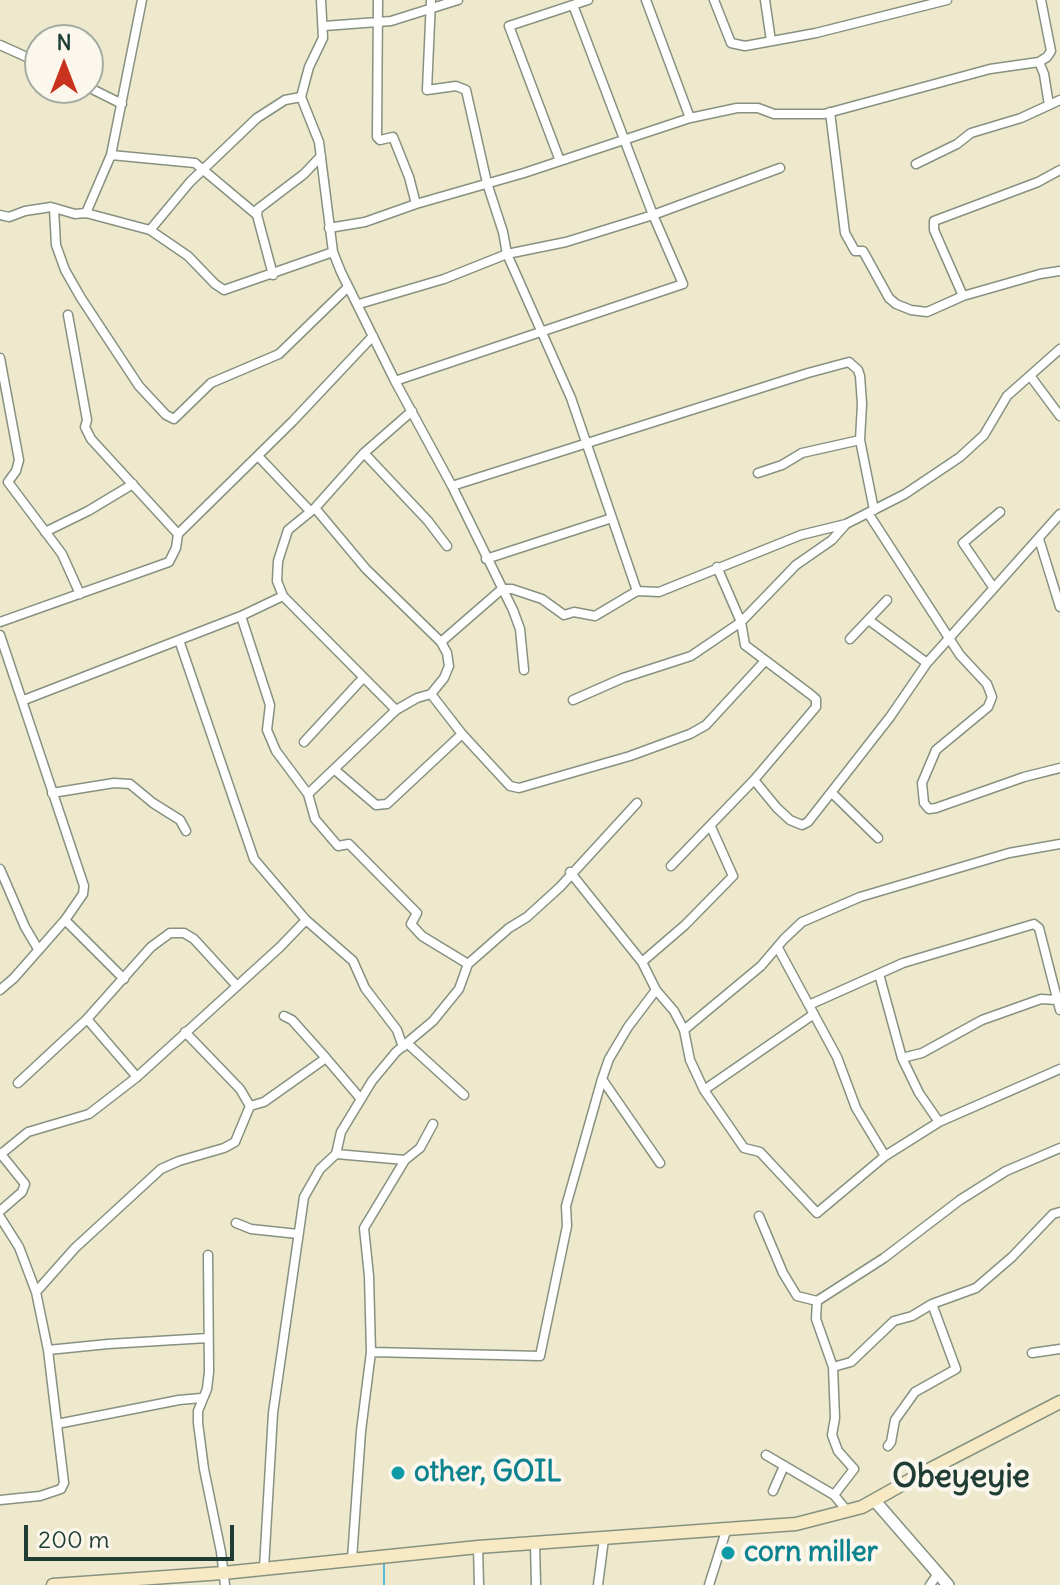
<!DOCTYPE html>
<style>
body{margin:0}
#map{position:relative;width:1060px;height:1585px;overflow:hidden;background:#eee8cc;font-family:Delius,sans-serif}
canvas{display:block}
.north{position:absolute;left:24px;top:24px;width:80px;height:80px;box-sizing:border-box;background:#fbf7ec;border:2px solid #a3ada2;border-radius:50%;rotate:0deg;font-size:22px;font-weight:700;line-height:32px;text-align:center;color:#1f3d34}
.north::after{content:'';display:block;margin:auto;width:28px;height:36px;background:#c8321e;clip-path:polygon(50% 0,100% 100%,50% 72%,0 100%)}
.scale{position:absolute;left:24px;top:1525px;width:210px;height:36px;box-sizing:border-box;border:4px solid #1f3d34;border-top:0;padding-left:10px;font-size:24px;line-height:28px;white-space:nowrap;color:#1f3d34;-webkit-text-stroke:6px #fbf7ec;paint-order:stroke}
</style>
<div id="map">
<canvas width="1060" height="1585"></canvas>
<div class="north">N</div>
<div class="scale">200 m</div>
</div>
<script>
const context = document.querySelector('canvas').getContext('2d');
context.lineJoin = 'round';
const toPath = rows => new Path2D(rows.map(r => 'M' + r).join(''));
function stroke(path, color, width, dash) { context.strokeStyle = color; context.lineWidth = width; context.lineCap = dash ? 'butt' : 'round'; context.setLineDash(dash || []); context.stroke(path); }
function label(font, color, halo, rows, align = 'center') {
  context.font = font + ' Delius,sans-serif'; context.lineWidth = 8; context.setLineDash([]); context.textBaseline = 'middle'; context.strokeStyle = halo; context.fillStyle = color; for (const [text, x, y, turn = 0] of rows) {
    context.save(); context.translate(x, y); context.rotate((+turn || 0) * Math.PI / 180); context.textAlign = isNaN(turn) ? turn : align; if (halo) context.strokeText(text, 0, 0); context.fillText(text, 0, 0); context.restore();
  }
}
stroke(toPath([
 [384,1563,384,1585]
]), '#5db7db', 2);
const minor = toPath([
 [321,0,323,38,309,67,301,97,319,142,333,252,341,272,395,381,452,486,513,610,520,629,524,670],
 [378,0,377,137,380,140,393,137,409,177,416,204],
 [431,0,427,90,456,86,466,90,487,183,503,232,507,254,571,398,637,591],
 [646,0,690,118],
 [714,0,731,43,745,46,816,33,947,0],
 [765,0,771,41],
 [324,26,391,21,458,0],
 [0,45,40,63],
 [1039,62,1044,74,1049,105],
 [88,87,122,104],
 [830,112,845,233,855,251,863,251,889,298,896,304,911,310,927,312,963,296,1040,274,1060,271],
 [111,155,195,163,257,215],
 [560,161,509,26,588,0],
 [916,164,957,144,971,133,1021,118,1060,100],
 [54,209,56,245,65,270,81,298,139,386,166,415,174,419,211,383,279,354,348,287],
 [86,213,150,230,188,256,215,284,224,290,333,252],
 [0,215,9,217,25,211,51,207,75,214,86,213,111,155,142,0],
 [329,228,365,222,416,204,524,173,690,118,737,108,758,108,774,114,824,114,990,69,1039,62,1047,57,1051,51,1041,0],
 [150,230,190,182,257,118,285,100,301,97],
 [273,275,257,215,258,209,304,174,321,156],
 [963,296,934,230,934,221,1038,182,1060,170],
 [359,304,444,279,507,254,566,242,653,215,780,168],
 [68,315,87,420,85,427,91,439,178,534],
 [0,358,19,460,16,471,8,482,62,554,80,594],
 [1031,377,1060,416],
 [395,381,683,284,653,215,573,5],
 [364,453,428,521,447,546],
 [258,456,310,511],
 [758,473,782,465,802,453,860,440],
 [452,486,808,373,849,362,858,370,860,376,862,404,860,440,874,510],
 [868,513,960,655,987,684,992,697,988,707,936,750,922,783,924,803,929,809,936,808,1024,777,1060,768],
 [45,532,88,511,133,484],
 [1039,539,1060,607],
 [486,559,612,518],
 [993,587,963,543,1000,512],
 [241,616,270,705,267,730,276,751,308,794,315,819,338,846,349,844,417,913,411,924,422,936,468,964],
 [870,621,927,663],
 [0,622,169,562,176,548,178,534,293,421,373,336],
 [0,635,84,886,83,894,65,920,14,978,0,990],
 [850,639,887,600],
 [179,640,254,859,306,920,353,961,365,988,397,1030,403,1047],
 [441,642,502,589,512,589,542,599,564,615,574,612,595,616,637,591,659,592,801,535,846,524,905,494,960,457,984,435,1007,396,1060,349],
 [431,694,462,734,510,786,519,788,630,756,690,734,706,725,764,662],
 [24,700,241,616,283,596],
 [573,700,623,678,691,656,741,622,796,565,832,540,846,524],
 [396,710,283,596,277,581,278,561,288,530,315,508,364,453,412,411],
 [304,742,363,678],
 [335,770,376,805,387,804,462,734],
 [754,780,777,808,790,820,802,825,808,822,890,717,927,663,1060,514],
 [52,793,114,783,130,784,153,803,180,820,186,831],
 [832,793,878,838],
 [308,794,396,710,417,698,431,694,444,678,449,666,447,653,441,642,366,569,315,508],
 [671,866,754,780,816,707,816,699,810,694,745,645,741,622,717,567],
 [0,869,25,927,38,949],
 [570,872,642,962,656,990,674,1011,684,1030,690,1060,704,1090,744,1148,760,1152,817,1213,885,1156,939,1122,1060,1069],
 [65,920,124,979],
 [778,948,837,1057,856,1108,885,1156],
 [642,962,685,925,733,876,711,827],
 [879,974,902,1058,919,1093,939,1122],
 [809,1005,903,963,1034,924,1039,928,1060,1010],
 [284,1016,292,1020,326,1058],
 [87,1019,137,1077],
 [684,1030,761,966,784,939,802,922,860,897,1009,853,1060,844],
 [185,1032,240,1089,250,1106],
 [408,1044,464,1095],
 [902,1058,922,1053,982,1020,1041,999,1057,1000],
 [602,1079,660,1163],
 [18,1083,87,1019,151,947,170,933,184,933,194,939,237,986],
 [704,1090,814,1014],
 [250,1106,264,1102,326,1058,360,1098],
 [0,1153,25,1184,22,1192,0,1211],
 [1,1154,28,1132,89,1114,137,1077,280,947,306,920],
 [336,1154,405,1160],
 [759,1216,783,1273,797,1296,817,1301,816,1319,833,1367,835,1418,832,1435,838,1451,854,1469,834,1495],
 [0,1217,19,1247,36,1292,48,1350,64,1483,61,1489,40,1496,0,1500],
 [236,1223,251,1229,298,1234],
 [208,1255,209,1372,207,1389,198,1411,198,1423,204,1469,221,1552,225,1585],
 [36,1292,75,1248,161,1169,179,1161,224,1148,235,1142,250,1106],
 [817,1301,884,1258,960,1200,1006,1171,1060,1148],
 [48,1350,108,1344,208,1338],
 [371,1352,540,1356,567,1226,566,1206,602,1079,609,1059,628,1027,656,990],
 [1032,1353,1060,1349],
 [833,1367,851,1362,894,1321,912,1316,932,1304,976,1288,1012,1257,1053,1214,1060,1212],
 [57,1424,179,1400,201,1398],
 [888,1446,891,1442,895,1420,915,1392,956,1369,932,1304],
 [766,1455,834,1495,848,1512],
 [773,1491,784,1466],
 [535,1544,536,1585],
 [478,1547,479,1585],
 [352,1559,361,1431,371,1352,369,1276,364,1228,405,1160,420,1148,433,1124],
 [264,1568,273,1413,304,1197,320,1169,336,1154,341,1132,372,1081,396,1052,433,1021,459,989,468,964,509,928,527,917,560,887,637,803],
 [598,1585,604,1539],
 [709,1585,726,1531],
 [930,1585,937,1575]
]);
const tertiary = toPath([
 [875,1501,948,1585]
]);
const secondary = toPath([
 [53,1585,223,1573,478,1547,796,1524,862,1507,919,1475,1060,1402]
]);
stroke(minor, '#869280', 11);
stroke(tertiary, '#869280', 14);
stroke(secondary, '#869280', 15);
stroke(minor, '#fff', 8);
stroke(tertiary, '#fff', 11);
stroke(secondary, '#f7e9c3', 12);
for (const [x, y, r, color] of [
 [398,1473,8,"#0f9aa8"],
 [728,1553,8,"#0f9aa8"]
]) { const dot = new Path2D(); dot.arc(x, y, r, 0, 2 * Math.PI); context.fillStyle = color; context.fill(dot); stroke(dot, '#fbf7ec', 3); }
label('bold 28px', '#0d838f', '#fbf7ec', [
 ["other, GOIL",414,1473],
 ["corn miller",744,1553]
], 'left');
label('bold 32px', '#1f3d34', '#fbf7ec', [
 ["Obeyeyie",961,1478]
]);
</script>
